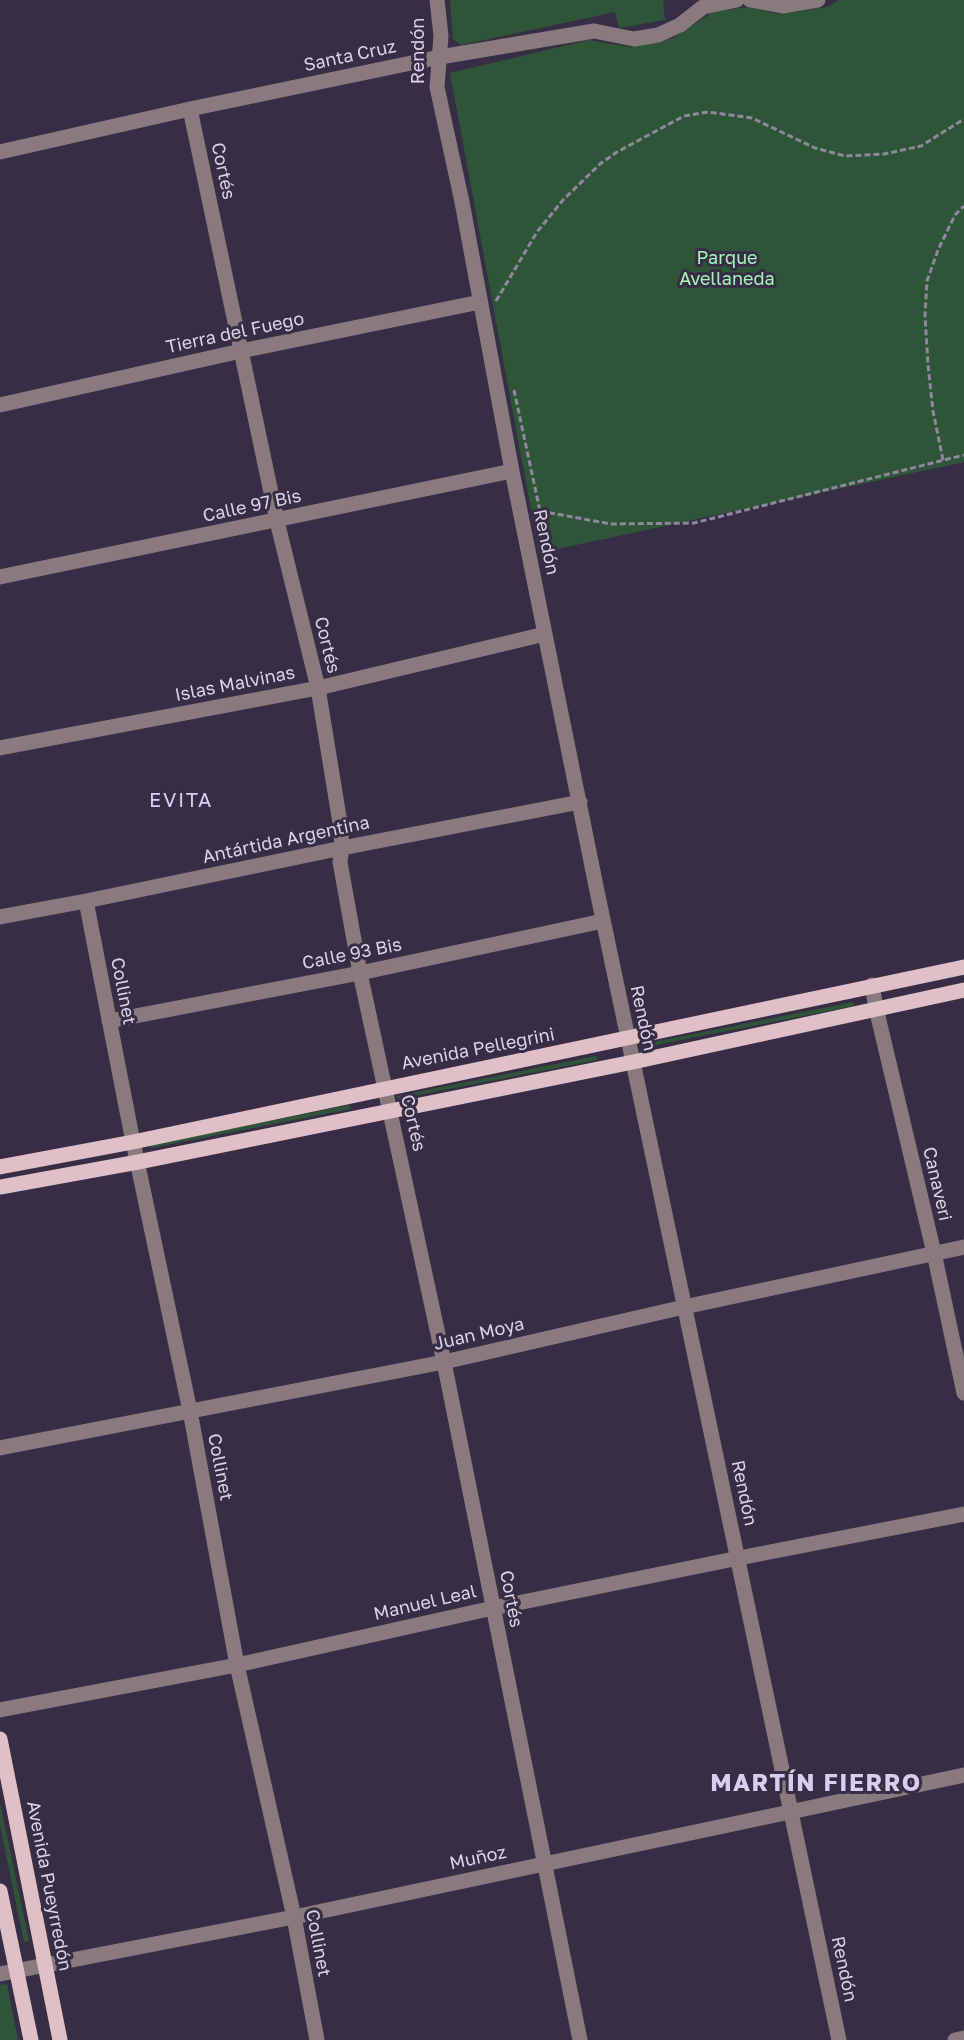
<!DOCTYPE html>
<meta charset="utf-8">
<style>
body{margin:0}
canvas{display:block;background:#372e46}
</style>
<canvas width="964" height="2040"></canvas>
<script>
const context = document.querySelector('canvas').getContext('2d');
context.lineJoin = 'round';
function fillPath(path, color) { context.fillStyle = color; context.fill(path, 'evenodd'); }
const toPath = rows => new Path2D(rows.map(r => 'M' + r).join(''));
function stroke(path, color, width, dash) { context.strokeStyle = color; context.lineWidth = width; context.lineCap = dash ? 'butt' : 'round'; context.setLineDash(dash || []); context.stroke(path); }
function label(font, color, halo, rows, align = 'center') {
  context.font = font + ' "Golos Text",sans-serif'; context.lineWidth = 6; context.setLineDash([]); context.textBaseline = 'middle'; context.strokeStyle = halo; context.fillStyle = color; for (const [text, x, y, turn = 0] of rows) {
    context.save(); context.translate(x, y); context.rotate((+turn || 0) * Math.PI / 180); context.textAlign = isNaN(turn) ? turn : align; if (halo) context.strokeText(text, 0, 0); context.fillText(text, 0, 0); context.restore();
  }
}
fillPath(toPath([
 [450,0,667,0,663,1,665,20,619,28,615,12,461,45,453,39],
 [839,0,964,0,964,462,539,553,450,73,589,40,629,47,673,38,713,12,748,7,778,14,828,7],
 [853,1002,854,1006,655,1045,654,1042],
 [596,1056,597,1060,398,1099,397,1096],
 [349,1105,350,1109,151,1148,150,1145],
 [0,1803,29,1941,24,1942,0,1825],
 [7,1984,18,2040,0,2040,0,1985]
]), '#2f5539');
stroke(toPath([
 [496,301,537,232,563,200,600,164,617,152,684,116,708,112,752,118,815,148,845,156,884,154,921,146,964,119],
 [514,390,540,511],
 [943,460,933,411,928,365,925,315,927,281,938,250,955,215,964,206],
 [540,511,611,524,694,523,964,455]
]), '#8f889c', 3, [6, 3]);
stroke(toPath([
 [437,0,441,36,437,87,462,202,512,471,597,891,839,2040],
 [750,0,782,6,818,0],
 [190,109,277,521,318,688,340,823,342,848,340,862,360,973,444,1362,580,2040],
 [0,152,190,109,440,57,594,31,634,39,658,35,680,25,703,7,737,0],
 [0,405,241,351,480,302],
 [0,577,512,471],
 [0,748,318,688,545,634],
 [86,901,133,1142,190,1411,237,1665,294,1917,317,2040],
 [0,917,86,901,342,848,580,802],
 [872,985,876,1008,934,1253,964,1393],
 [109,1021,360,973,603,921],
 [0,1448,444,1362,684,1307,964,1247],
 [0,1710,237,1665,493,1608,739,1558,964,1514],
 [0,1974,294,1917,964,1775],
 [955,2040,964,2038]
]), '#897a7d', 15);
stroke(toPath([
 [0,1167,133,1142,964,967],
 [0,1187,138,1162,633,1062,964,990],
 [0,1739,60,2040],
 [0,1891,31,2040]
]), '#dfc0c6', 15);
label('18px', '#dad5e5', '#372e46', [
 ["Rendón",418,51,-90],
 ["Santa Cruz",350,56,-12],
 ["Cortés",223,171,78],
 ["Tierra del Fuego",235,333,-12],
 ["Calle 97 Bis",252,506,-12],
 ["Rendón",546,542,78],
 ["Cortés",327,645,76],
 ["Islas Malvinas",235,684,-11],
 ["Antártida Argentina",286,840,-12],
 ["Calle 93 Bis",352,954,-11],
 ["Collinet",123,991,79],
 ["Rendón",643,1018,78],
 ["Avenida Pellegrini",478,1049,-11],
 ["Cortés",413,1123,77],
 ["Canaveri",937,1184,77],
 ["Juan Moya",479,1334,-13],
 ["Collinet",220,1467,79],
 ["Rendón",744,1493,78],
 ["Cortés",511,1599,79],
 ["Manuel Leal",425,1603,-13],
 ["Muñoz",478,1858,-12],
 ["Avenida Pueyrredón",49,1886,79],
 ["Collinet",318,1943,79],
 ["Rendón",844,1969,78]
]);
label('18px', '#a5f4b7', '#372e46', [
 ["Parque",727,258],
 ["Avellaneda",727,279]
]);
context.letterSpacing = '1.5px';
label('20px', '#d9ceed', '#372e46', [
 ["EVITA",181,801]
]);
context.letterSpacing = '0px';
context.letterSpacing = '1.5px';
label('bold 24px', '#d9ceed', '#372e46', [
 ["MARTÍN FIERRO",816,1783]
]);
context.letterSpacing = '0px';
</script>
